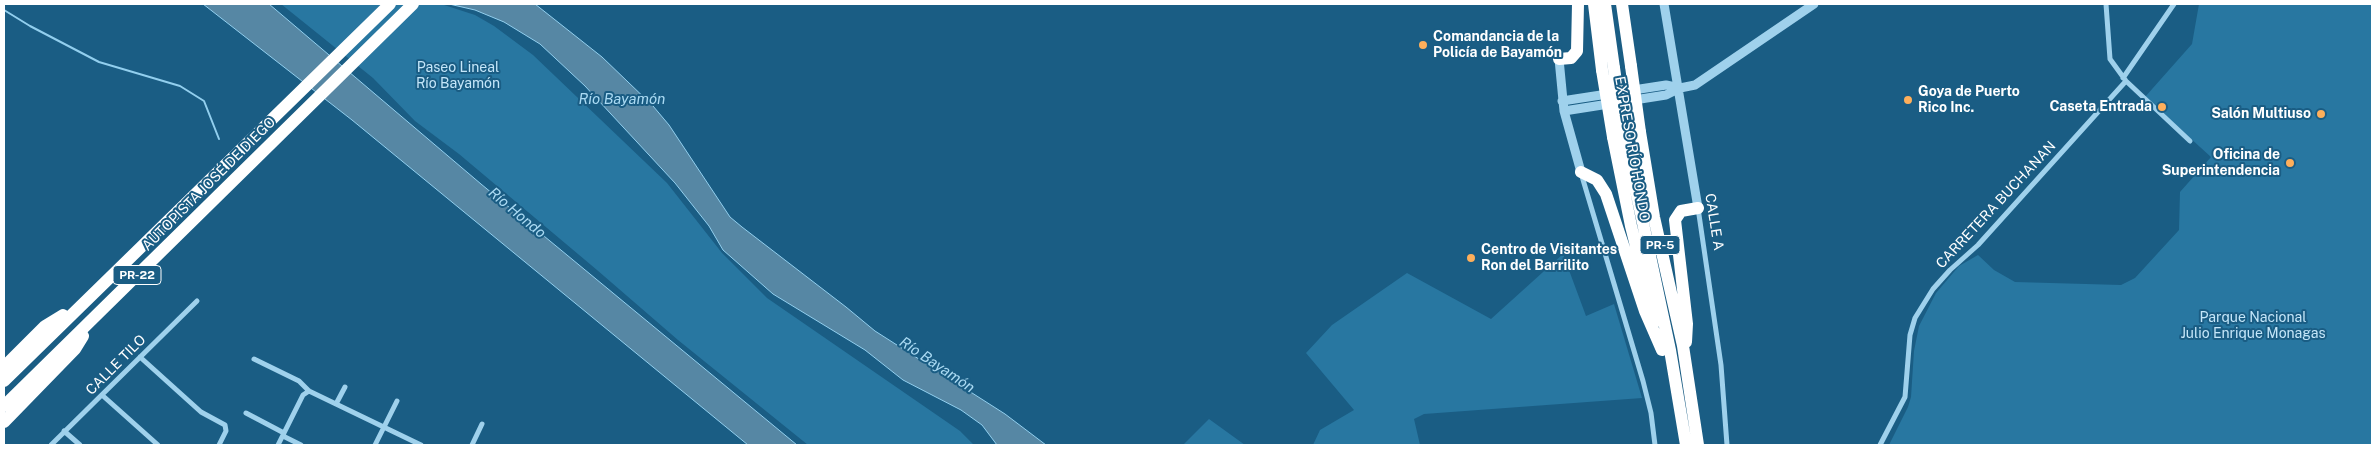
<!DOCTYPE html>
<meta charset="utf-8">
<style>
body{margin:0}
#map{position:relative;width:2376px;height:449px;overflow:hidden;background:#1a5d84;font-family:"Public Sans",sans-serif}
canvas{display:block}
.frame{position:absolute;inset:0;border:5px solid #fff;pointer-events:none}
</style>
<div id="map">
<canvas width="2376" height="449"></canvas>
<div class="frame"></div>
</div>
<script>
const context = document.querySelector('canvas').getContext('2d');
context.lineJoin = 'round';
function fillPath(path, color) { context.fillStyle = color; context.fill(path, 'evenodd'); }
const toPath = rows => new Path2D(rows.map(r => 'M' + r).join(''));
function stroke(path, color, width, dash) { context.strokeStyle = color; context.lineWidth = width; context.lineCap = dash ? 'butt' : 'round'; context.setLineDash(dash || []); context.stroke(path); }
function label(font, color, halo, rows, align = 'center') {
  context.font = font + ' "Public Sans",sans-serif'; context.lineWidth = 4; context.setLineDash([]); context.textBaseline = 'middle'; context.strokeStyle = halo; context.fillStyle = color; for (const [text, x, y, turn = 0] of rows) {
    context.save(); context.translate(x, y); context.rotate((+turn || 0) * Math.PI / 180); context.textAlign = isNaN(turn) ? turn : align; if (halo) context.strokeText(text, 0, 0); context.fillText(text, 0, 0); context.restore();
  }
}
fillPath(toPath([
 [281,4,441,4,475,15,494,26,533,55,667,183,722,253,767,298,960,431,974,445,808,445,678,340,597,270,459,154,415,121,373,78],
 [2199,4,2372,4,2372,445,1889,445,1908,407,1911,397,1914,351,1919,326,1936,293,1959,266,1978,255,1994,270,2015,282,2121,285,2135,278,2179,230,2180,192,2211,157,2145,97,2192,44],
 [1563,254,1586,316,1614,304,1642,398,1424,414,1414,419,1420,445,1313,445,1320,430,1354,410,1306,353,1332,325,1407,273,1491,319],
 [1209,419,1245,445,1183,445]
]), '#2877a1');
const water = toPath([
 [203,4,269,4,481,184,797,445,748,445,352,120,203,4],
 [449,4,535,4,602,57,653,106,669,125,730,217,742,227,846,307,875,331,1005,414,1046,445,997,445,982,425,961,410,903,380,865,350,773,294,723,250,709,226,675,183,585,86,540,44,504,22,475,10,449,4]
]);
fillPath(water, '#5687a4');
stroke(water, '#92cfee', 1);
stroke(toPath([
 [4,10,30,26,99,62,180,86,204,101,219,139]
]), '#92cfee', 2);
stroke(toPath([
 [2106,4,2110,59,2126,81,2190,141],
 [2123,78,2174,4],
 [1581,173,1643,381,1651,413,1655,445],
 [1698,208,1721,365,1727,445],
 [140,357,201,412,225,425,226,431,219,445],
 [254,359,299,381,309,391,421,445],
 [102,395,158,445],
 [336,404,345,387],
 [246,413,284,433],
 [64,431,80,445],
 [283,436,301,445],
 [51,445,197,301],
 [278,445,303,395,309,391],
 [375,445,397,401],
 [472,445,482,424],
 [1880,445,1905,397,1910,335,1915,318,1933,289,1950,270,1978,245,2126,81]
]), '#9fd1ec', 5);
stroke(toPath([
 [1664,4,1698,208],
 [1559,59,1564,111,1581,172],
 [1562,101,1666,85,1680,88],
 [1564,111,1666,95,1680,88,1695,85,1814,4]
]), '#9fd1ec', 9);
stroke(toPath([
 [1594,4,1602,70],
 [1605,4,1614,68],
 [1622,4,1631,66],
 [1559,59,1571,58,1577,51,1578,4],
 [1623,129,1670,350,1686,445],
 [1640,132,1654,217,1683,346,1698,445],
 [1613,137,1631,226,1655,322],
 [1581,172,1597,180,1606,194,1645,311,1662,350],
 [1686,342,1687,324,1675,220,1681,211,1698,208],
 [4,367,45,326,63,315],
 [4,381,390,4],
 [4,406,413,4],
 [4,422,75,349,83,336]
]), '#fff', 12);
stroke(toPath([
 [1631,66,1640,132],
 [1614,68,1623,129],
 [1602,70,1613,137]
]), '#fff', 12);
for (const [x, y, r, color] of [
 [1423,45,5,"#feaf5b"],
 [1908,100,5,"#feaf5b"],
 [2162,107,5,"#feaf5b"],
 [2321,114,5,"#feaf5b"],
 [2290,163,5,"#feaf5b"],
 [1471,258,5,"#feaf5b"]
]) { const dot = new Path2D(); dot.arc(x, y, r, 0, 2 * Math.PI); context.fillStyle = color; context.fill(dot); stroke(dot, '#1a5d84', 2); }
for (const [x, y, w] of [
 [1660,245,40],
 [137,275,48]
]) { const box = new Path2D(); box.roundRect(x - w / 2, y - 9.5, w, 19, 4); context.fillStyle = '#1a5d84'; context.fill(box); stroke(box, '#fff', 1); }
label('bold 12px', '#fff', null, [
 ["PR-5",1660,245],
 ["PR-22",137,275]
]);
label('bold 14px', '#fff', '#1a5d84', [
 ["Comandancia de la",1433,37],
 ["Policía de Bayamón",1433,53],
 ["Goya de Puerto",1918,92],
 ["Rico Inc.",1918,108],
 ["Caseta Entrada",2152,107,"right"],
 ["Salón Multiuso",2311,114,"right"],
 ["Oficina de",2280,155,"right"],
 ["Superintendencia",2280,171,"right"],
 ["Centro de Visitantes",1481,250],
 ["Ron del Barrilito",1481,266]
], 'left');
label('14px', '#c4e6f9', '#1a5d84', [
 ["Paseo Lineal",458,68],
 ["Río Bayamón",458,84],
 ["Parque Nacional",2253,318],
 ["Julio Enrique Monagas",2253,334]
]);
label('14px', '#fff', '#1a5d84', [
 ["EXPRESO RÍO HONDO",1632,149,80],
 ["AUTOPISTA JOSÉ DE DIEGO",209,184,-45],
 ["CARRETERA BUCHANAN",1996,205,-47],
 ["CALLE A",1714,222,81],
 ["CALLE TILO",116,365,-45]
]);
label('italic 15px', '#aadaf3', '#1a5d84', [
 ["Río Bayamón",622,99],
 ["Río Hondo",517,213,40],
 ["Río Bayamón",937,365,34]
]);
</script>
